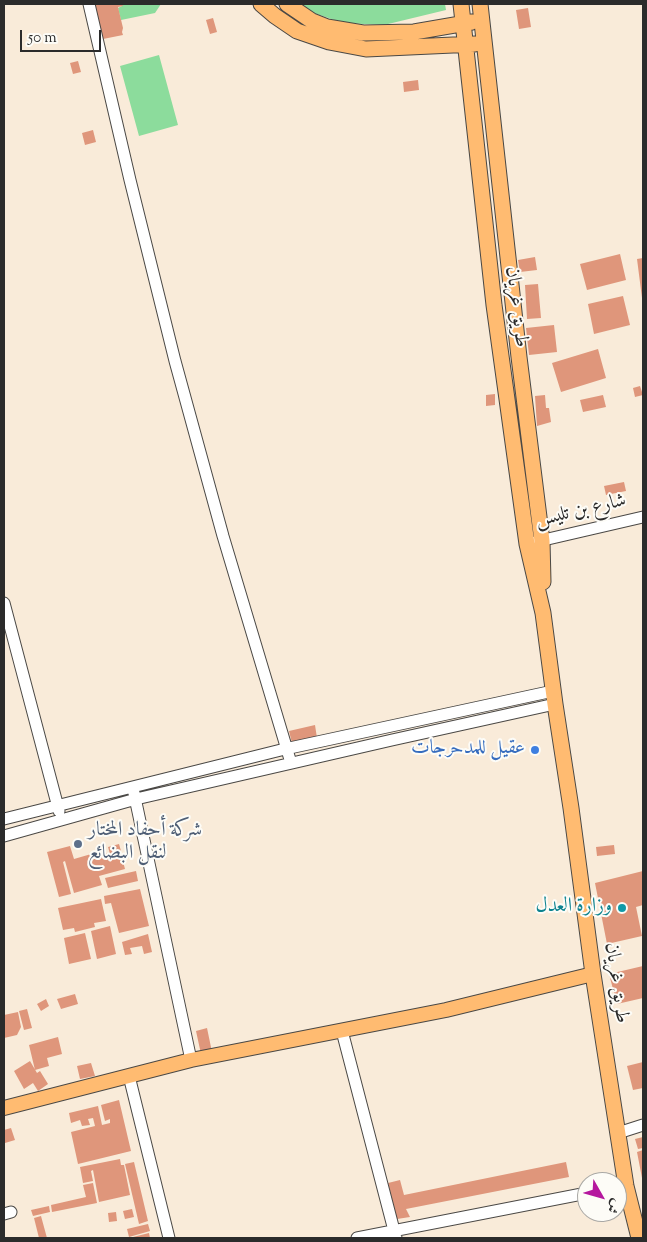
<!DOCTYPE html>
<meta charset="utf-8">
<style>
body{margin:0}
#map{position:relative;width:647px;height:1242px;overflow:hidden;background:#f9ebd9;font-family:"Sorts Mill Goudy",Amiri,serif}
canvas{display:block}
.frame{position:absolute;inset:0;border:5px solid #2b2b2b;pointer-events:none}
.north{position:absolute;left:577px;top:1172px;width:50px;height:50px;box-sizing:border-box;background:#fdfcf7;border:1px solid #a9a8a5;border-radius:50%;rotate:128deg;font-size:14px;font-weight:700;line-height:20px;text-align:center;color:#2b2b2b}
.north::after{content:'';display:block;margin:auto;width:18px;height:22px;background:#b5179e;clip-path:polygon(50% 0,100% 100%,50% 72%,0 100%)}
.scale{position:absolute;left:20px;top:30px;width:81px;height:22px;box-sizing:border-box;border:2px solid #2b2b2b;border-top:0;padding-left:6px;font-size:15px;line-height:18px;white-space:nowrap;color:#2b2b2b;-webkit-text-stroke:4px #fdfcf7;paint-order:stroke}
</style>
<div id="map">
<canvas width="647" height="1242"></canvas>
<div class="frame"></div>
<div class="north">ش</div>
<div class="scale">50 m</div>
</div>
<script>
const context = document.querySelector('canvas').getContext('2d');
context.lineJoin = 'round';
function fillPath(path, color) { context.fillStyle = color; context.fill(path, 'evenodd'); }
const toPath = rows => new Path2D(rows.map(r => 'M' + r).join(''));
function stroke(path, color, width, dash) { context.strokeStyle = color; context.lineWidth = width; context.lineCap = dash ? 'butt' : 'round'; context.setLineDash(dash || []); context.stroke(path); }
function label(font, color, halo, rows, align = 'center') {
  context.font = font + ' "Sorts Mill Goudy",Amiri,serif'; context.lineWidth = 4; context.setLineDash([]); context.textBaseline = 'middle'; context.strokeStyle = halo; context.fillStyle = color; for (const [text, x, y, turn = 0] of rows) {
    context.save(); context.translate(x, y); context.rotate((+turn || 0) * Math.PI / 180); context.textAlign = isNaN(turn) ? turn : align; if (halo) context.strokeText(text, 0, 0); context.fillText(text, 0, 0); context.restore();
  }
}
fillPath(toPath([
 [122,4,161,4,155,13,121,20,118,8,122,6],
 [301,4,445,4,446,10,384,25,343,23,314,13],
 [159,55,178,125,139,136,120,66]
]), '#8cdc9c');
fillPath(toPath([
 [91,4,122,4,123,6,118,7,123,28,122,32,123,35,103,39],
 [528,8,531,27,519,29,516,10],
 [213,18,217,32,210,34,206,20],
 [78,61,81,72,73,74,70,63],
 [418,80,419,90,404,92,403,82],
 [93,130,96,142,85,145,82,133],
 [620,254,626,280,587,290,580,264],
 [535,257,537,270,520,272,518,260],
 [643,258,643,298,642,298,637,259],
 [538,284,541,318,527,319,525,285],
 [623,296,630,325,594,334,588,304],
 [554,325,557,352,529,355,526,328],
 [598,349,606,378,561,392,552,363],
 [640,386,643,395,635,397,633,388],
 [495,394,495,405,486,406,486,395],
 [545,395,546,408,549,408,551,422,537,426,535,396],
 [603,395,606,407,583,412,580,400],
 [624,482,626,491,606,495,604,486],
 [315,725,317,738,292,743,289,731],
 [119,844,121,851,110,854,108,847],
 [614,845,615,854,597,856,596,847],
 [70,846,74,859,105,850,108,857,121,854,125,869,99,876,102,885,74,893,65,861,63,862,71,894,59,897,47,852],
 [136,871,138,881,108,888,105,878],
 [643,871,643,905,636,907,642,936,607,944,595,883],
 [140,889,149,926,119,933,111,903,105,904,104,896],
 [101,899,106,921,94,923,95,927,75,932,74,928,63,930,58,908],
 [110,926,116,954,97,959,91,931],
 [85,933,91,959,69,964,64,938],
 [148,934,152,952,144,954,142,946,130,948,132,954,125,955,122,942],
 [643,966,643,998,617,1004,609,974],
 [75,994,78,1004,61,1009,57,999],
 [46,999,49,1006,41,1011,37,1004],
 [27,1009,32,1028,24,1030,19,1011],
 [18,1012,21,1027,17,1035,4,1038,4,1015],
 [207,1028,212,1052,201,1054,196,1031],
 [58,1037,62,1054,47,1058,49,1066,35,1070,29,1045],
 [30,1061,37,1073,40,1071,48,1084,38,1091,33,1083,24,1089,14,1071],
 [643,1062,643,1088,633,1090,627,1066],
 [91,1063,95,1076,80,1079,77,1066],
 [119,1100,131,1151,78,1164,71,1132,95,1126,93,1118,88,1119,90,1125,82,1126,80,1120,71,1123,69,1113,98,1106,102,1125,110,1123,110,1119,105,1121,101,1105],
 [11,1128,15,1140,5,1143,4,1130],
 [643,1137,643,1148,638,1149,635,1139],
 [643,1150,643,1178,642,1178,637,1152],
 [120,1159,121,1165,124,1165,130,1195,99,1202,93,1170,91,1171,93,1181,83,1183,80,1167],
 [134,1162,148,1221,139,1224,125,1164],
 [566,1162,569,1177,406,1209,410,1217,397,1219,388,1183,400,1180,404,1195],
 [93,1183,97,1203,52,1212,51,1205,86,1197,83,1185],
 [49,1206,50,1212,33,1216,31,1210],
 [132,1209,134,1217,125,1219,123,1211],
 [116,1212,117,1221,109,1222,108,1213],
 [41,1216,47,1238,39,1238,34,1218],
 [148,1224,150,1231,129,1237,127,1229],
 [149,1233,150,1238,129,1238]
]), '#df967b');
const minor = toPath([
 [89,4,130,180,175,361,223,536,291,763],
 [535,542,643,517],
 [4,603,59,811],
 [134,793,191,1060],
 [4,819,285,749,553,691],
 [4,836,136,799,392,740,555,704],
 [342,1031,396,1238],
 [129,1076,169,1238],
 [618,1133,643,1125],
 [4,1214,11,1212],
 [357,1238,587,1193]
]);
const major = toPath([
 [4,1108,191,1060,446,1010,593,974]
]);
const highway = toPath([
 [261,4,275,16,297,31,329,42,366,49,475,44],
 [287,4,312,21,327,27,363,33,414,32,472,22],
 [461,4,494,305,527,544,543,613,555,704,571,808,593,974,626,1186,639,1238],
 [480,4,519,357,542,541,543,582]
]);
stroke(minor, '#4a4845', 13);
stroke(major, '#4a4845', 16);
stroke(highway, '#4a4845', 17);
stroke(minor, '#fff', 11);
stroke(major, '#ffbb71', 14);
stroke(highway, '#ffbb71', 15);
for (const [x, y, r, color] of [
 [535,750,5,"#3f7fe0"],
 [78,844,5,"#5c6f8a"],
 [622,908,5,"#0f9aa8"]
]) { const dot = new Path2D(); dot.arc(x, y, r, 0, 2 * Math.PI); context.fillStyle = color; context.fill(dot); stroke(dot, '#fdfcf7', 2); }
label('20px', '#2b2b2b', '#fdfcf7', [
 ["طريق غريان",515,307,83],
 ["شارع بن تليس",581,512,-13],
 ["طريق غريان",615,983,82]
]);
label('20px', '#366cbe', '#fdfcf7', [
 ["عقيل للمدحرجات",525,750]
], 'right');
label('20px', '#4e5e75', '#fdfcf7', [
 ["شركة أحفاد المختار",88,832],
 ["لنقل البضائع",88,855]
], 'left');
label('20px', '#0d838f', '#fdfcf7', [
 ["وزارة العدل",612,908]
], 'right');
</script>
